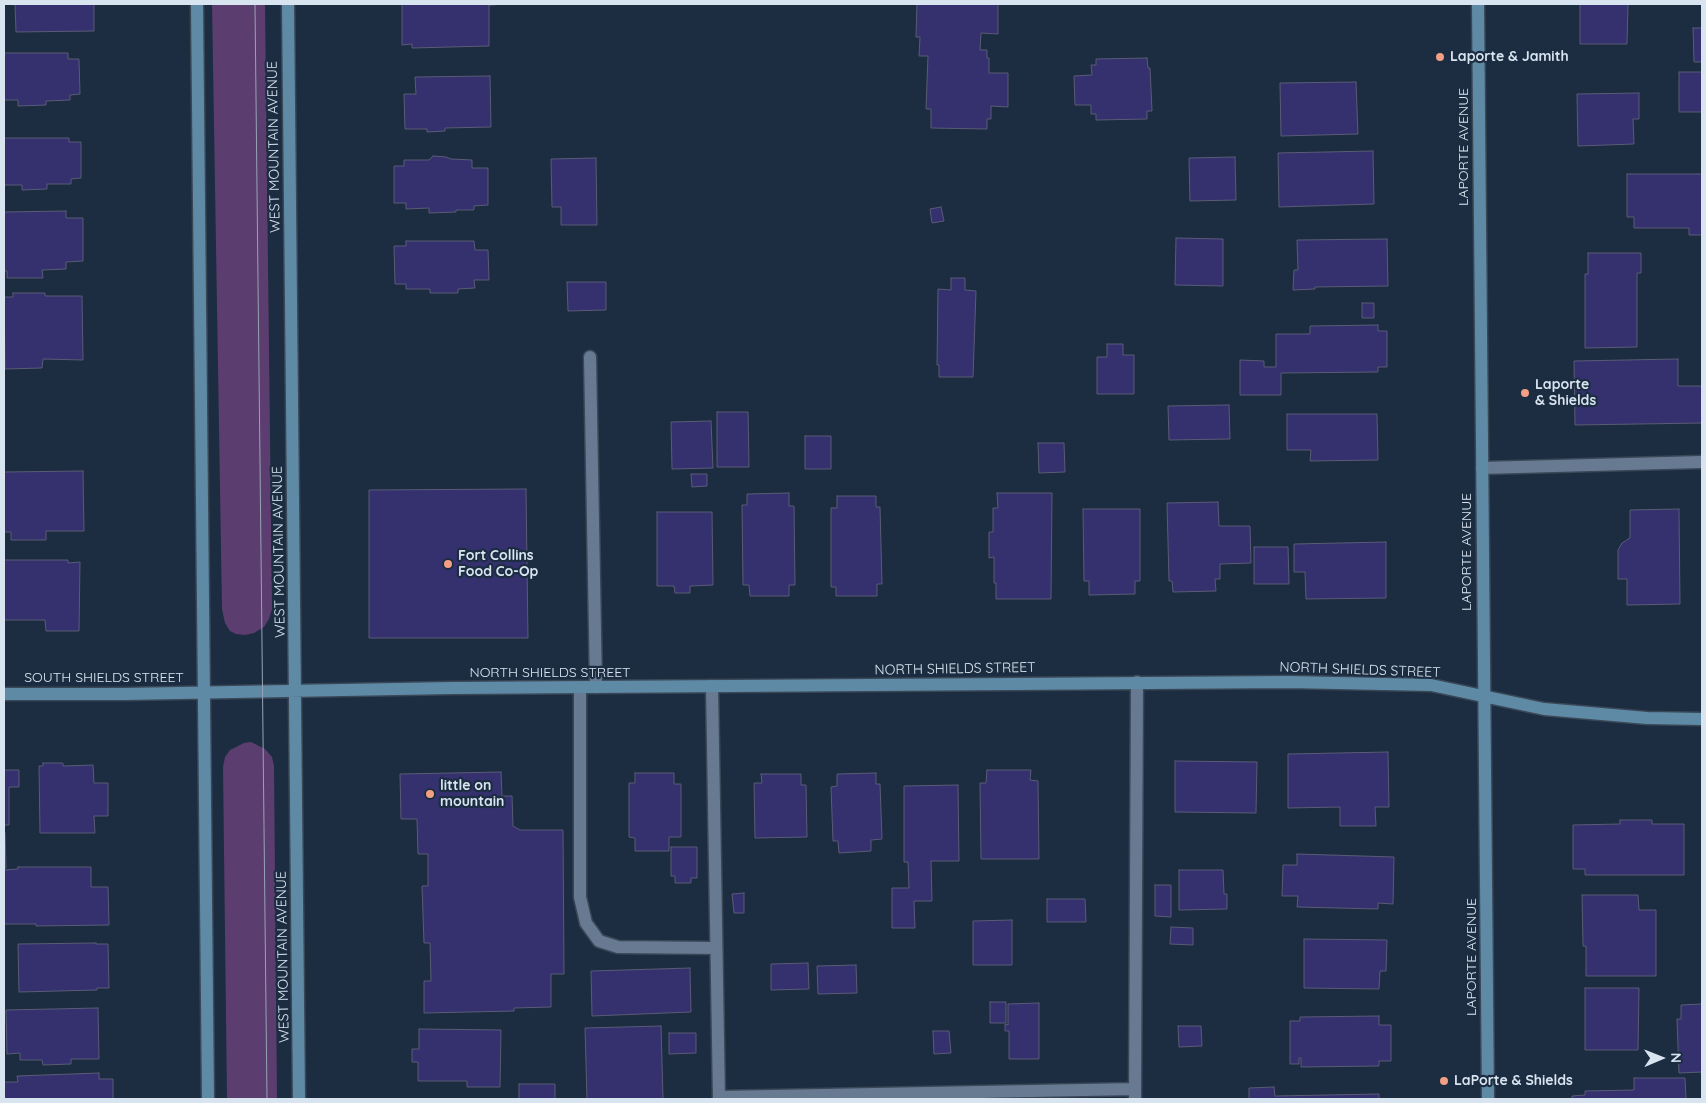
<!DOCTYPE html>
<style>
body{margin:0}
#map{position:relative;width:1706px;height:1103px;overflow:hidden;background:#1c2d41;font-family:Quicksand,sans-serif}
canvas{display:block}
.frame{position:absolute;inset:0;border:5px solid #d9e4f1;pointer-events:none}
.north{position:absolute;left:1636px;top:1033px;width:50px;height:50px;-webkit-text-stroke:4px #1c2d41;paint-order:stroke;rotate:89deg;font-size:14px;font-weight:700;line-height:20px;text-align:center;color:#d9e4f1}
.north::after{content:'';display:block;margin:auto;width:18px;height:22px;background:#d9e4f1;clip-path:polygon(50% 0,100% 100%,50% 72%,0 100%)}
</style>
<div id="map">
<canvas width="1706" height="1103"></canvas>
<div class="frame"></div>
<div class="north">N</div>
</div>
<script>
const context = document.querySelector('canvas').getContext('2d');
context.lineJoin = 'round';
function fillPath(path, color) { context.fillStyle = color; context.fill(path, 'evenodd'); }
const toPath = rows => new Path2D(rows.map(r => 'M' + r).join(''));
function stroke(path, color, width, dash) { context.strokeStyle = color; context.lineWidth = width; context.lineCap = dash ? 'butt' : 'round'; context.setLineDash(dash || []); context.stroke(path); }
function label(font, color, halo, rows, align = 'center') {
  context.font = font + ' Quicksand,sans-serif'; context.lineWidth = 4.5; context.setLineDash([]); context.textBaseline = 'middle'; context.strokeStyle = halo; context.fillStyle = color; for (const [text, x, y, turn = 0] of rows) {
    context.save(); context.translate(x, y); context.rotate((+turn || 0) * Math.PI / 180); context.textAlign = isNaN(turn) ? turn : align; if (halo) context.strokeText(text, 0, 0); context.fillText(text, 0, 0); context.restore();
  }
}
fillPath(toPath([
 [212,4,265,4,272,609,269,619,264,627,254,633,245,635,236,634,230,631,225,623,222,609],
 [251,742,265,749,272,757,274,766,277,1099,227,1099,223,767,225,757,230,750,244,743]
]), '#5c3d6f');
const building = toPath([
 [15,4,94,4,94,31,16,32,15,4],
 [402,4,510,4,489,5,489,46,412,48,412,44,402,45,402,4],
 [917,4,998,4,998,34,981,33,980,50,987,50,987,58,989,58,989,73,1008,73,1008,107,991,106,991,119,987,119,987,129,931,128,931,109,926,109,928,56,919,56,920,37,916,37,917,4],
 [1580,4,1628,4,1627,44,1580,44,1580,4],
 [1693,28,1702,28,1702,62,1694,62,1693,28],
 [4,53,68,53,68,59,79,59,80,94,70,95,70,100,46,101,46,105,18,106,18,100,4,100,4,53],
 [1147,58,1148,68,1150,68,1152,111,1147,111,1147,119,1096,120,1096,114,1091,114,1091,105,1075,105,1074,76,1092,75,1091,65,1096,65,1096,59,1147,58],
 [1679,72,1702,72,1702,112,1679,112,1679,72],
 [490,76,491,127,445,128,445,131,427,132,427,129,405,129,404,94,416,94,415,77,490,76],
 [1356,82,1358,134,1281,136,1280,83,1356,82],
 [1639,93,1639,119,1633,119,1634,144,1578,146,1577,94,1639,93],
 [4,138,69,138,69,142,81,142,81,178,71,179,71,184,47,184,47,189,22,190,22,185,4,185,4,138],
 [1373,151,1374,204,1279,207,1278,153,1373,151],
 [433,156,446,157,451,159,472,160,472,168,488,168,488,205,474,206,474,210,456,210,456,212,429,213,429,208,406,209,406,203,394,203,394,166,404,166,404,160,429,160,433,156],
 [1235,157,1236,200,1190,201,1189,158,1235,157],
 [596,158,597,225,561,225,561,207,552,207,551,159,596,158],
 [1627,174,1702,174,1702,235,1689,235,1689,228,1634,228,1634,217,1627,217,1627,174],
 [941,207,944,221,932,223,930,209,941,207],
 [66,211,66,218,83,218,83,261,66,262,66,269,42,270,43,278,7,278,7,271,4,271,4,212,66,211],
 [1176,238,1223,239,1223,286,1175,285,1176,238],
 [1387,239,1388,286,1315,287,1315,289,1293,290,1294,270,1298,270,1297,240,1387,239],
 [406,241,474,241,475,250,488,250,489,280,474,280,475,288,458,289,458,293,430,293,430,289,406,289,406,284,395,284,394,246,406,246,406,241],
 [1588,253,1641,253,1641,273,1637,273,1637,347,1585,348,1585,274,1588,274,1588,253],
 [951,278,965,278,965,290,976,291,973,377,939,377,939,365,937,365,938,289,951,290,951,278],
 [567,282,606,282,606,310,568,311,567,282],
 [13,293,45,293,45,296,82,296,83,360,43,359,42,368,5,369,4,297,13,297,13,293],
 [1362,303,1374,303,1374,318,1362,318,1362,303],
 [1378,325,1378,331,1387,331,1387,367,1378,367,1378,372,1281,373,1281,395,1240,395,1240,360,1264,361,1264,367,1276,367,1276,334,1310,334,1310,326,1378,325],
 [1107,344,1123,344,1123,355,1134,355,1134,394,1097,394,1097,357,1107,357,1107,344],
 [1678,359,1678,386,1702,386,1702,423,1575,425,1574,361,1678,359],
 [1229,405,1230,439,1169,440,1168,406,1229,405],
 [717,412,748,412,749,467,717,467,717,412],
 [1287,414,1377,414,1378,460,1310,461,1311,450,1287,450,1287,414],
 [711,421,713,468,672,469,671,422,711,421],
 [805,436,831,436,831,469,805,469,805,436],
 [1038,443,1064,443,1065,472,1039,473,1038,443],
 [83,471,84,531,46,531,46,540,11,540,11,532,4,532,4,472,83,471],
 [691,474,707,474,707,486,692,487,691,474],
 [526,489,528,638,369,638,369,490,526,489],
 [789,493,789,506,794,506,795,585,789,585,789,596,750,596,749,585,743,585,742,505,747,505,747,494,789,493],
 [997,493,1052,493,1051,599,996,599,996,583,994,583,994,557,989,558,989,532,993,532,993,508,998,508,997,493],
 [837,496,876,496,876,507,880,507,882,584,877,584,877,596,836,596,836,587,831,587,831,508,837,508,837,496],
 [1218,502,1219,526,1250,526,1251,563,1220,564,1220,579,1215,579,1216,591,1173,592,1172,581,1169,581,1167,503,1218,502],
 [1083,509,1140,509,1140,581,1135,581,1135,594,1089,595,1089,581,1084,581,1083,509],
 [1679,509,1680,604,1627,605,1627,579,1618,579,1618,550,1622,543,1630,538,1630,510,1679,509],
 [657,512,712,512,713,585,690,586,690,593,675,593,674,586,657,586,657,512],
 [1386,542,1386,598,1306,599,1305,572,1294,572,1294,544,1386,542],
 [1254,547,1288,547,1289,584,1254,584,1254,547],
 [4,560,68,560,68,563,80,562,79,631,46,631,45,620,4,620,4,560],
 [1388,752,1389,807,1375,807,1376,826,1340,826,1340,807,1288,808,1288,754,1388,752],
 [1175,761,1257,762,1256,813,1175,812,1175,761],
 [43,763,63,763,63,766,93,765,94,783,108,783,108,816,94,816,95,833,40,833,39,766,43,766,43,763],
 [4,770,19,770,19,787,9,787,9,825,4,825,4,770],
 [987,770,1031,770,1030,780,1038,781,1039,859,981,859,980,783,986,783,987,770],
 [501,772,502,796,512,796,513,826,520,830,563,830,564,974,551,974,551,1007,514,1008,514,1011,424,1013,424,981,431,981,430,943,424,943,422,886,428,886,428,854,418,854,417,819,401,819,400,774,501,772],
 [635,773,674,773,674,784,681,784,681,837,669,837,669,851,635,851,635,838,629,837,629,783,635,783,635,773],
 [876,773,876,784,880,784,882,839,871,840,871,851,839,853,838,841,833,841,831,787,837,786,837,774,876,773],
 [761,774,801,774,801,785,806,785,807,837,755,838,754,783,762,783,761,774],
 [958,785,959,861,931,861,932,901,914,901,915,928,892,928,892,888,909,888,908,862,904,862,904,786,958,785],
 [1620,820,1652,820,1652,824,1684,824,1684,875,1585,875,1585,869,1573,869,1573,825,1620,824,1620,820],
 [4,832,5,832,6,868,4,868,4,832],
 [671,847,697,847,697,878,691,878,691,883,675,883,675,876,671,876,671,847],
 [1297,854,1394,857,1393,904,1378,903,1378,909,1297,907,1298,896,1282,896,1283,865,1297,865,1297,854],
 [18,867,91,867,91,887,108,887,109,925,36,926,36,924,4,924,4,870,18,869,18,867],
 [1179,870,1223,870,1224,894,1227,894,1227,909,1179,910,1179,870],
 [1155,885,1171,885,1171,917,1155,916,1155,885],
 [744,893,744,913,734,913,732,894,744,893],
 [1582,895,1638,895,1639,910,1656,910,1656,976,1586,976,1586,946,1583,946,1582,895],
 [1047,899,1085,899,1086,922,1047,922,1047,899],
 [1012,920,1012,965,973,965,973,921,1012,920],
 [1171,927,1193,928,1193,945,1170,944,1171,927],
 [1304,939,1387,940,1386,971,1380,971,1379,989,1304,988,1304,939],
 [96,943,96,944,108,944,109,988,97,988,97,990,19,992,18,944,96,943],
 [808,963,809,989,771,990,771,964,808,963],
 [856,965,857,993,818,994,817,966,856,965],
 [690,968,691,1012,592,1016,591,971,690,968],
 [1585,988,1639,988,1638,1050,1585,1050,1585,988],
 [990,1002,1006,1002,1006,1023,990,1023,990,1002],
 [1039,1003,1039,1059,1009,1059,1009,1031,1005,1031,1005,1024,1008,1025,1008,1004,1039,1003],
 [1702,1004,1702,1072,1679,1073,1677,1019,1681,1019,1681,1005,1702,1004],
 [98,1008,99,1059,71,1059,71,1064,43,1065,42,1060,20,1060,20,1053,7,1054,6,1010,98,1008],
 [1379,1016,1379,1025,1391,1025,1391,1061,1379,1061,1379,1066,1301,1067,1301,1058,1299,1058,1299,1064,1290,1064,1290,1021,1300,1021,1300,1017,1379,1016],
 [661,1026,663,1099,587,1099,585,1028,661,1026],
 [1178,1026,1201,1026,1202,1046,1179,1047,1178,1026],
 [419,1029,501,1030,500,1087,467,1087,467,1081,418,1081,418,1062,412,1062,412,1049,419,1049,419,1029],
 [933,1031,949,1031,951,1053,934,1054,933,1031],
 [669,1033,696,1033,696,1053,669,1054,669,1033],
 [99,1073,99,1079,113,1079,113,1099,4,1099,4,1082,18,1082,17,1076,99,1073],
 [1634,1078,1685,1078,1686,1099,1572,1099,1572,1096,1585,1095,1585,1091,1634,1090,1634,1078],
 [519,1084,555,1084,555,1099,519,1099,519,1084],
 [1274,1087,1275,1096,1379,1094,1379,1099,1249,1099,1249,1088,1274,1087]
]);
fillPath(building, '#35316f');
stroke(building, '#5a5b76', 1);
const lane = toPath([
 [590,357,596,687],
 [1482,468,1701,462],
 [712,686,719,1099],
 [580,688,580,897,586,923,599,941,618,947,716,948],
 [719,1097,1135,1089],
 [1135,1099,1137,682]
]);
const secondary = toPath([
 [197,4,208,1099],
 [288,4,299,1099],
 [1478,4,1488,1099],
 [4,694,124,694,452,688,1289,682,1431,685,1544,709,1647,718,1702,719]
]);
stroke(lane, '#394757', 15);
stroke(secondary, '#394757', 15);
stroke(lane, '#677a92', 12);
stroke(secondary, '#5f8aa6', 12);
stroke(toPath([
 [255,4,267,1099]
]), '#97a4b4', 1);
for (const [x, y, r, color] of [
 [1440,57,5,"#f39f85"],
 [1525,393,5,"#f39f85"],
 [448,564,5,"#f39f85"],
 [430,794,5,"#f39f85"],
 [1444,1081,5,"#f39f85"]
]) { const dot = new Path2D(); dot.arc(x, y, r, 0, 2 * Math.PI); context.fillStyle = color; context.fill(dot); stroke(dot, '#1c2d41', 2); }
label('bold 14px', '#d9e4f1', '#1c2d41', [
 ["Laporte & Jamith",1450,57],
 ["Laporte",1535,385],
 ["& Shields",1535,401],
 ["Fort Collins",458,556],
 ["Food Co-Op",458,572],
 ["little on",440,786],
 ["mountain",440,802],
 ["LaPorte & Shields",1454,1081]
], 'left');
label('14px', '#d9e4f1', '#1c2d41', [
 ["WEST MOUNTAIN AVENUE",274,147,-91],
 ["LAPORTE AVENUE",1464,147,-90],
 ["WEST MOUNTAIN AVENUE",279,552,-91],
 ["LAPORTE AVENUE",1467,552,-90],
 ["NORTH SHIELDS STREET",955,669,-1],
 ["NORTH SHIELDS STREET",1360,670,2],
 ["NORTH SHIELDS STREET",550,673],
 ["SOUTH SHIELDS STREET",104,678],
 ["WEST MOUNTAIN AVENUE",283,957,-91],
 ["LAPORTE AVENUE",1472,957,-90]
]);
</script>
